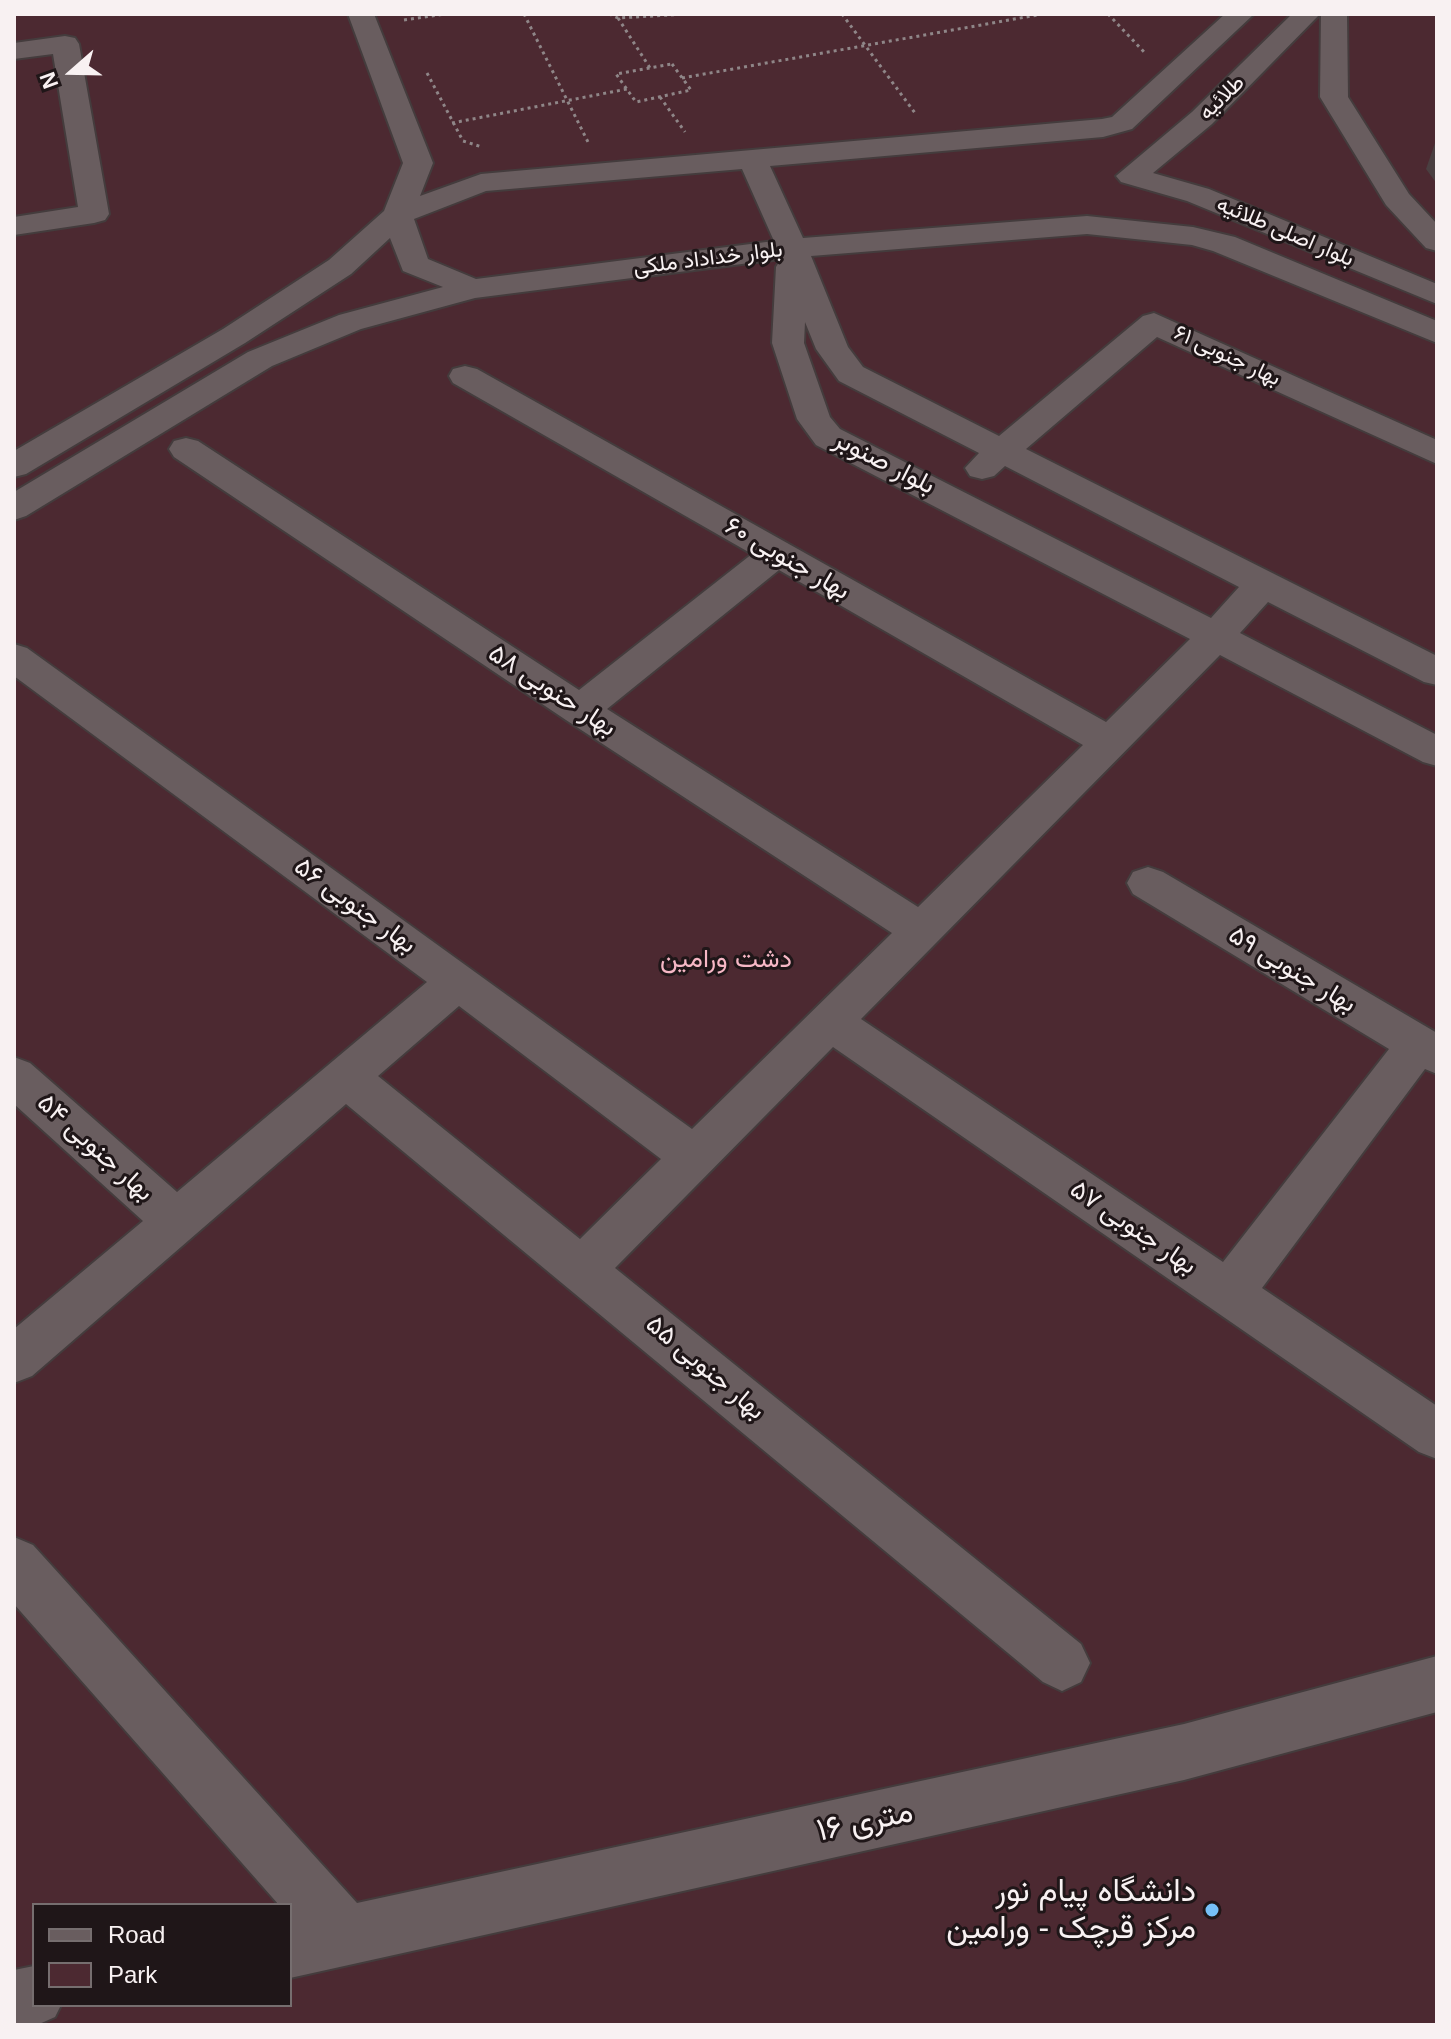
<!DOCTYPE html>
<meta charset="utf-8">
<style>
body{margin:0}
#map{position:relative;width:1451px;height:2039px;overflow:hidden;background:#291f21;font-family:Arial,sans-serif}
canvas{display:block}
.frame{position:absolute;inset:0;border:16px solid #f8f1f2;pointer-events:none}
.legend{position:absolute;left:32px;top:1903px;width:260px;height:104px;box-sizing:border-box;background:#1f1618;border:2px solid #766e6f;margin:0;padding:10px 14px;list-style:none;font-size:24px;color:#f8f1f2}
.legend li{display:flex;align-items:center;gap:16px;height:40px}
.legend b{width:40px;border:2px solid #766e6f}
.north{position:absolute;left:32px;top:32px;width:80px;height:80px;-webkit-text-stroke:6px #1f1618;paint-order:stroke;rotate:250deg;font-size:22px;font-weight:700;line-height:32px;text-align:center;color:#f8f1f2}
.north::after{content:'';display:block;margin:auto;width:28px;height:36px;background:#f8f1f2;clip-path:polygon(50% 0,100% 100%,50% 72%,0 100%)}
</style>
<div id="map">
<canvas width="1451" height="2039"></canvas>
<div class="frame"></div>
<ul class="legend">
<li><b style="height:10px;background:#695d5f"></b>Road</li>
<li><b style="height:22px;background:#4c2931"></b>Park</li>
</ul>
<div class="north">N</div>
</div>
<script>
const context = document.querySelector('canvas').getContext('2d');
context.lineJoin = 'round';
function fillPath(path, color) { context.fillStyle = color; context.fill(path, 'evenodd'); }
const toPath = rows => new Path2D(rows.map(r => 'M' + r).join(''));
function stroke(path, color, width, dash) { context.strokeStyle = color; context.lineWidth = width; context.lineCap = dash ? 'butt' : 'round'; context.setLineDash(dash || []); context.stroke(path); }
function label(font, color, halo, rows, align = 'center') {
  context.font = font + ' Arial,Vazirmatn,sans-serif'; context.lineWidth = 6; context.setLineDash([]); context.textBaseline = 'middle'; context.strokeStyle = halo; context.fillStyle = color; for (const [text, x, y, turn = 0] of rows) {
    context.save(); context.translate(x, y); context.rotate((+turn || 0) * Math.PI / 180); context.textAlign = isNaN(turn) ? turn : align; if (halo) context.strokeText(text, 0, 0); context.fillText(text, 0, 0); context.restore();
  }
}
fillPath(toPath([
 [14,14,1437,14,1437,2025,14,2025],
 [34,1905,290,1905,290,2005,34,2005]
]), '#4c2931');
const minor = toPath([
 [348,14,374,14,433,163,420,196,481,174,1102,119,1112,117,1225,14,1254,14,1132,129,1103,137,770,166,803,238,1087,216,1193,227,1235,237,1437,321,1437,343,1213,251,1192,245,1087,234,811,256,848,347,863,367,999,436,1143,316,1154,313,1437,440,1437,464,1157,337,1026,449,1437,656,1437,685,1424,682,1268,602,1240,633,1437,735,1437,766,1423,762,1220,655,861,1019,1223,1262,1389,1049,1133,894,1127,883,1133,872,1148,867,1163,872,1437,1033,1437,1074,1425,1069,1262,1288,1437,1406,1437,1459,1419,1452,833,1047,615,1268,1081,1644,1090,1663,1081,1682,1062,1691,1043,1682,346,1104,32,1376,14,1383,14,1329,143,1221,14,1104,14,1057,30,1063,177,1192,427,982,14,676,14,644,27,648,692,1129,892,933,566,720,174,457,169,449,174,441,186,438,198,441,579,690,752,554,453,383,449,376,453,369,465,366,477,369,1106,722,1190,639,816,445,797,419,772,343,776,267,781,259,475,298,361,329,272,366,26,516,14,520,14,492,248,352,339,315,443,287,403,271,390,238,351,274,245,343,26,474,14,477,14,451,223,329,329,260,384,211,403,163,348,14],
 [742,169,774,241,476,279,428,259,414,219,486,191,742,169],
 [805,322,816,349,839,381,979,453,965,468,970,476,982,479,994,476,1005,466,1239,587,1211,618,840,429,830,417,804,343,805,322],
 [779,570,1083,745,918,907,607,709,779,570],
 [459,1006,661,1159,580,1239,378,1076,459,1006],
 [1292,14,1320,14,1212,124,1153,173,1209,189,1437,284,1437,304,1187,201,1121,182,1116,176,1192,112,1292,14],
 [1321,14,1347,14,1348,97,1409,194,1437,224,1437,251,1426,248,1386,205,1320,97,1321,14],
 [65,36,75,38,79,44,109,214,105,220,94,223,14,235,14,217,78,207,53,54,14,59,14,43,65,36],
 [14,1537,33,1545,357,1903,1184,1724,1437,1656,1437,1712,1184,1780,290,1978,290,1905,279,1905,14,1604,14,1537],
 [34,1966,34,2005,61,2005,55,2017,37,2025,14,2025,14,1970,34,1966]
]);
stroke(minor, '#443c3d', 4);
stroke(toPath([
 [524,14,588,142],
 [609,14,618,18,687,14],
 [842,14,915,113],
 [1108,14,1146,54],
 [618,18,650,68],
 [404,20,446,14],
 [672,64,691,90,636,102,616,74,672,64],
 [427,73,463,141,482,147],
 [682,78,1043,14],
 [660,97,685,132],
 [452,123,627,89]
]), '#8f8688', 3, [3, 4]);
fillPath(minor, '#695d5f');
fillPath(toPath([
 [1435,143,1437,143,1437,184,1426,169]
]), '#4a3f41');
for (const [x, y, r, color] of [
 [1212,1910,8,"#76c0f7"]
]) { const dot = new Path2D(); dot.arc(x, y, r, 0, 2 * Math.PI); context.fillStyle = color; context.fill(dot); stroke(dot, '#1f1618', 3); }
label('22px', '#f8f1f2', '#1f1618', [
 ["طلائیه",1222,98,-44],
 ["بلوار اصلی طلائیه",1285,232,23],
 ["بلوار خداداد ملکی",708,259,-7],
 ["بهار جنوبی ۶۱",1227,356,25]
]);
label('26px', '#f8f1f2', '#1f1618', [
 ["بلوار صنوبر",884,463,27],
 ["بهار جنوبی ۶۰",787,559,30],
 ["بهار حنوبی ۵۸",552,691,33],
 ["بهار جنوبی ۵۶",355,906,36],
 ["بهار جنوبی ۵۹",1292,970,31],
 ["بهار جنوبی ۵۴",95,1148,42],
 ["بهار جنوبی ۵۷",1133,1228,34],
 ["بهار جنوبی ۵۵",705,1368,40]
]);
label('26px', '#f6b7c5', '#1f1618', [
 ["دشت ورامین",726,960]
]);
label('32px', '#f8f1f2', '#1f1618', [
 ["۱۶ متری",865,1822,-12]
]);
label('32px', '#f8f1f2', '#1f1618', [
 ["دانشگاه پیام نور",1196,1892],
 ["مرکز قرچک - ورامین",1196,1929]
], 'right');
</script>
